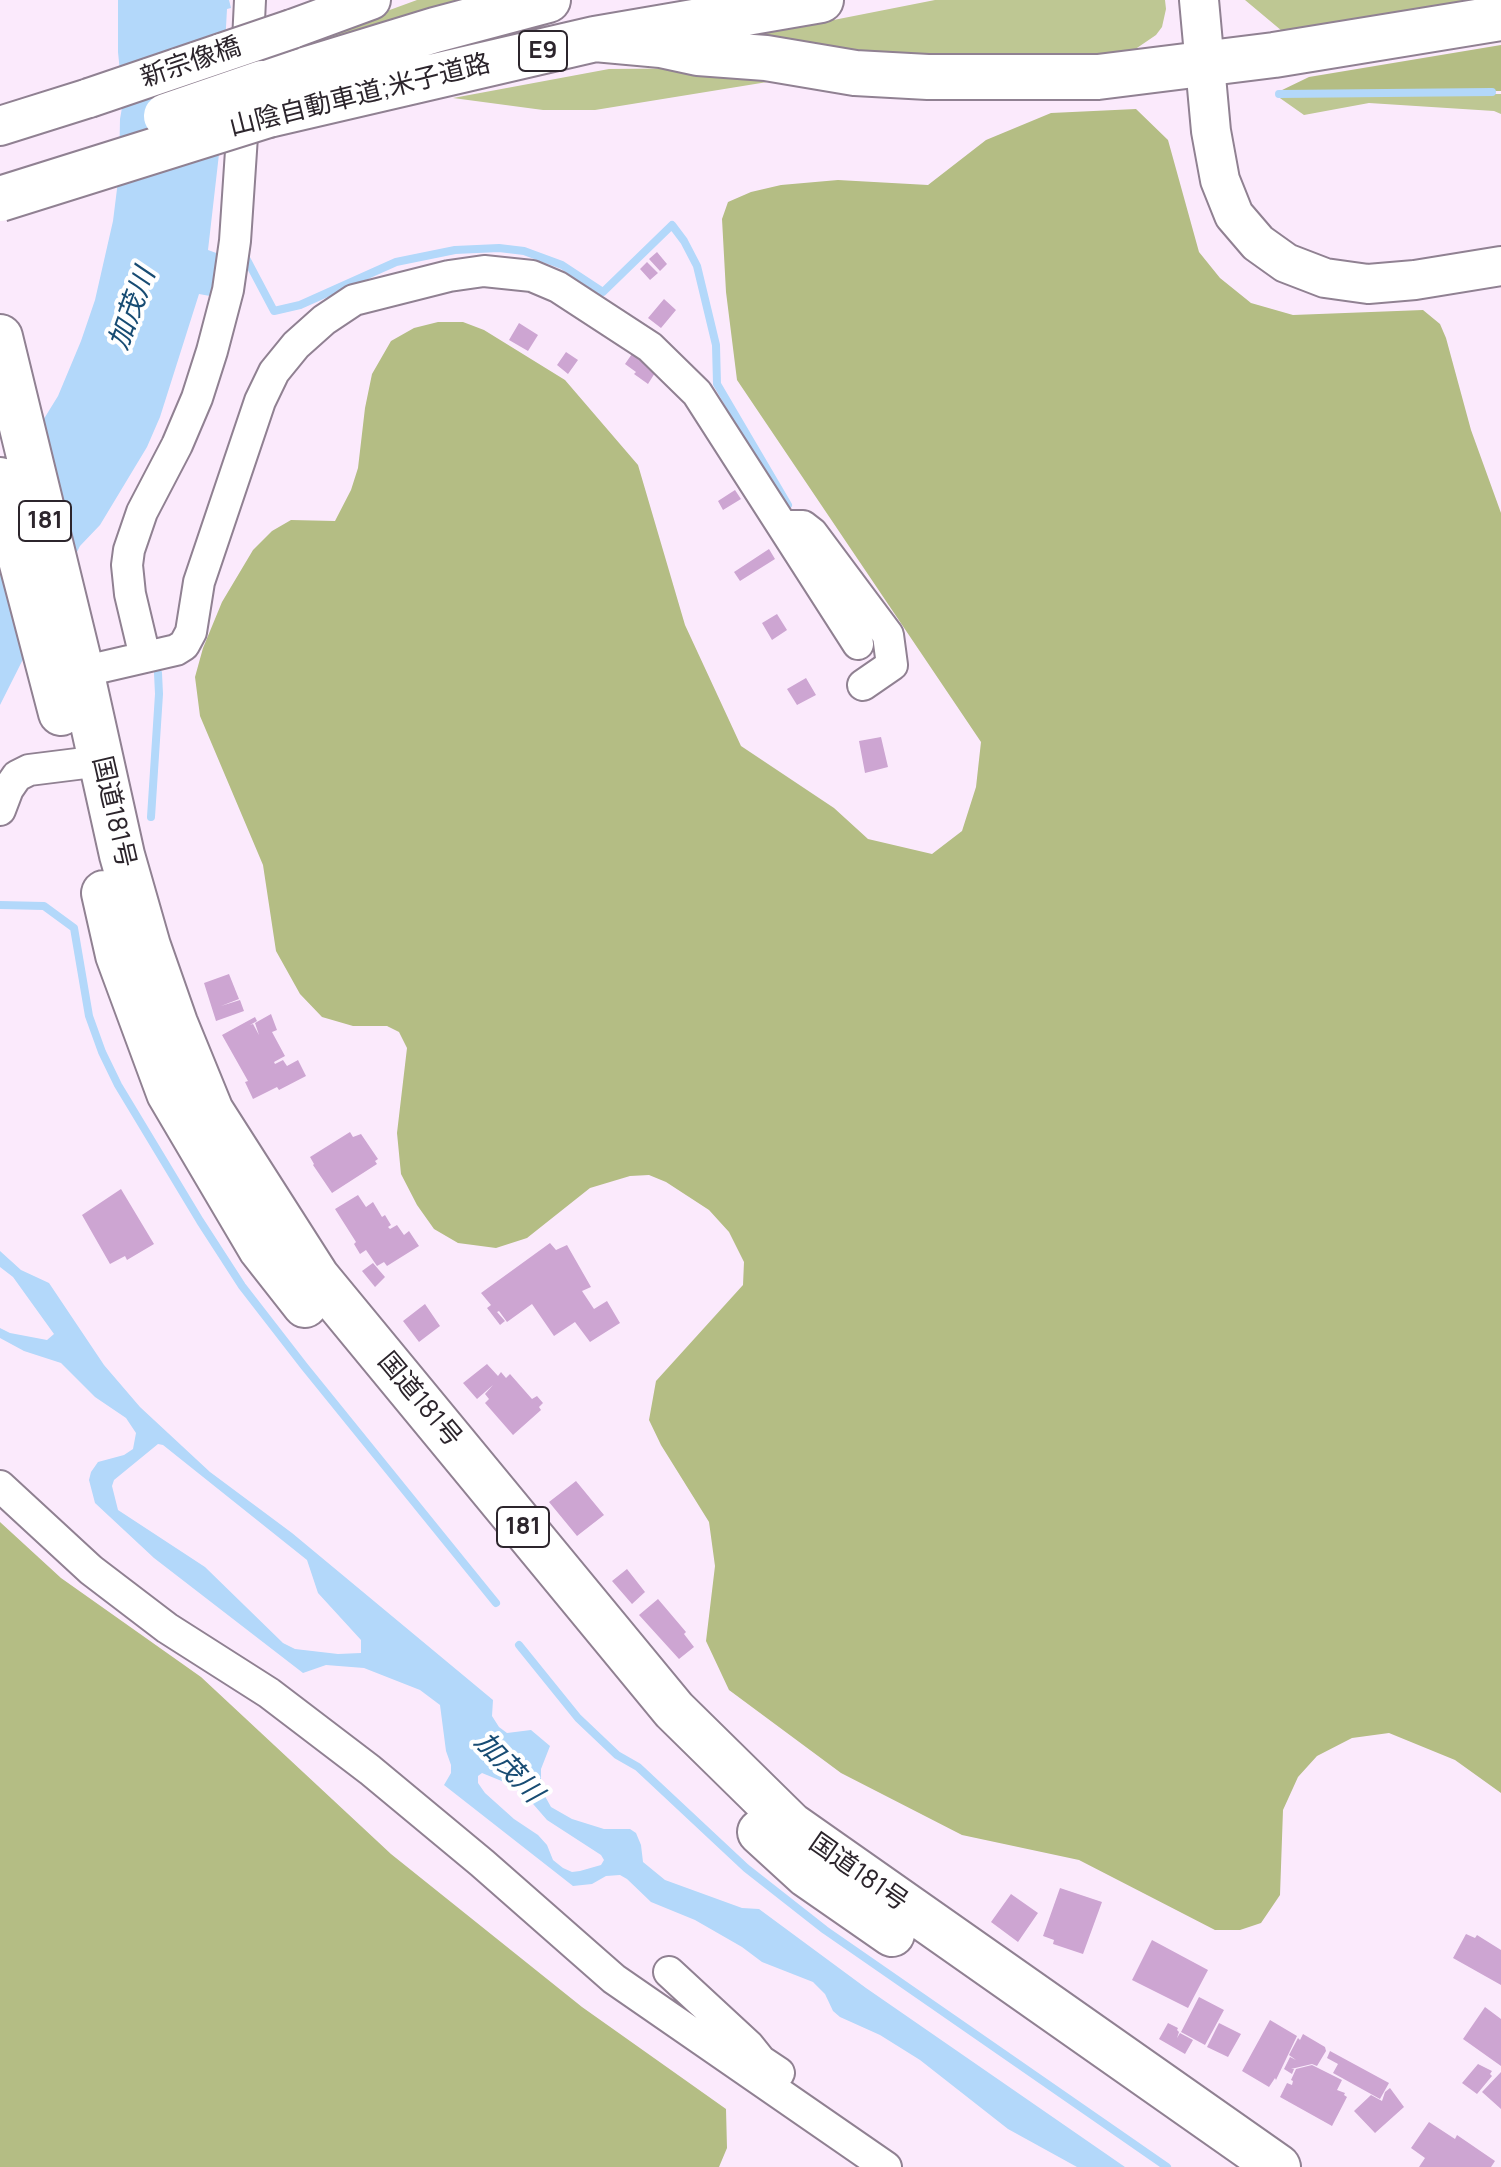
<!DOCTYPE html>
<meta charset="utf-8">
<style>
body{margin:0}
canvas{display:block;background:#fbeafc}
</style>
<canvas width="1501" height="2167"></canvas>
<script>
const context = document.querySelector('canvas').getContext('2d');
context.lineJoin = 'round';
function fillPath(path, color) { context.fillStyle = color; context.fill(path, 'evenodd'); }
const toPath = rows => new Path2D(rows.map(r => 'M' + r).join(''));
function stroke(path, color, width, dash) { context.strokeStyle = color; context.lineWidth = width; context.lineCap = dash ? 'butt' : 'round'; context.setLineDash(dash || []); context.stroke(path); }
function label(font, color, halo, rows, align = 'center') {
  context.font = font + ' Manrope,"Noto Sans JP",sans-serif'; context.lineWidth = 8; context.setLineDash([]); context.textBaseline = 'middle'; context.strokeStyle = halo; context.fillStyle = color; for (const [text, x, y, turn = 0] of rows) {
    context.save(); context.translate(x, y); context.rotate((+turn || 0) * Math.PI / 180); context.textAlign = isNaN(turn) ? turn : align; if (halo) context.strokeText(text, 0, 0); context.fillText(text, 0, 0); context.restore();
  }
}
fillPath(toPath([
 [417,0,481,0,251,73,253,60],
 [935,0,1165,0,1166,9,1162,27,1156,35,1134,50,1121,53,941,60,843,52,728,32,793,28],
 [1245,0,1501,0,1288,36],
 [722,68,792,78,595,110,543,110,453,98,609,69],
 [1299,94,1501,94,1501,114,1494,111,1369,103,1304,115,1277,96]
]), '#bec793');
fillPath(toPath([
 [1501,45,1501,91,1280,91,1309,77],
 [1136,109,1168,140,1199,252,1220,278,1251,303,1293,315,1423,310,1440,324,1446,338,1471,430,1501,513,1501,1793,1455,1760,1389,1733,1352,1738,1317,1756,1298,1777,1283,1810,1280,1895,1261,1923,1240,1930,1215,1930,1079,1860,962,1835,841,1773,729,1690,706,1641,715,1566,709,1522,661,1445,649,1420,656,1381,743,1285,744,1262,729,1232,709,1210,666,1182,649,1175,630,1176,590,1188,527,1238,496,1248,458,1243,434,1229,417,1205,401,1174,397,1133,407,1048,399,1032,387,1026,353,1026,322,1017,300,994,276,951,263,865,200,716,195,677,203,648,222,602,253,550,272,531,291,520,335,521,351,490,358,468,365,408,372,374,391,341,414,328,438,322,463,322,484,330,565,380,638,465,685,625,741,746,834,808,868,839,932,854,962,831,976,787,981,742,737,380,726,292,722,219,728,202,751,192,781,185,838,180,928,185,986,140,1051,113],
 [0,1522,61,1578,201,1677,391,1854,582,2007,726,2109,727,2148,719,2167,0,2167]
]), '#b4bd84');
fillPath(toPath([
 [118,0,229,0,231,8,227,9,219,154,208,250,230,258,221,298,199,294,160,417,147,447,100,525,80,546,0,705,0,490,58,396,81,341,95,300,113,221,119,173,120,119,123,102,118,52],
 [0,1251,21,1270,49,1283,104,1365,140,1407,210,1472,292,1533,493,1700,492,1716,499,1727,507,1733,531,1730,550,1746,541,1769,541,1789,551,1807,572,1819,604,1829,630,1829,636,1833,641,1845,643,1862,665,1880,742,1908,759,1909,866,1988,1125,2167,1077,2167,1008,2129,920,2060,880,2035,840,2017,833,2011,825,1994,813,1982,762,1962,742,1947,695,1920,651,1902,627,1879,620,1875,606,1876,592,1884,573,1886,444,1785,451,1773,451,1765,446,1751,440,1705,420,1690,364,1668,326,1665,303,1673,154,1558,95,1503,89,1480,91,1472,98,1462,124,1455,133,1449,136,1433,126,1418,95,1397,61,1363,24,1351,0,1338,0,1328,10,1333,47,1340,54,1334,13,1277,0,1267],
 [158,1444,163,1445,307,1560,318,1593,361,1640,361,1653,338,1654,295,1649,283,1643,205,1567,118,1510,112,1486,114,1480],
 [482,1773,509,1784,527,1797,547,1820,601,1855,604,1860,601,1865,580,1871,572,1872,563,1868,553,1860,547,1845,538,1835,514,1819,485,1793,478,1783,478,1776]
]), '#b3d8fa');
stroke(toPath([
 [1279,94,1492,92],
 [239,258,246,258,274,311,300,305,396,262,455,250,499,248,524,251,562,265,603,292,672,225,684,241,697,266,716,345,717,384,788,505],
 [151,817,159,694,158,673],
 [0,905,44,906,74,928,89,1016,102,1052,118,1085,200,1221,242,1286,304,1366,496,1603],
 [519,1645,578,1718,617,1755,638,1767,746,1868,825,1930,1167,2167]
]), '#b3d8fa', 8);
fillPath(toPath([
 [657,252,667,264,660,271,649,259],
 [647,262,658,273,650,280,640,269],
 [664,299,676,310,661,328,648,318],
 [519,323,538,335,528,351,509,340],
 [634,351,658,368,648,384,634,374,636,372,625,364],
 [566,352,578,360,568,374,557,365],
 [735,490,741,499,723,510,718,501],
 [769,549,775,559,740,581,734,572],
 [777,614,787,630,772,640,762,623],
 [806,678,816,695,797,705,787,689],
 [881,737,888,767,865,773,859,741],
 [229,974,239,999,221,1006,240,1000,244,1011,216,1021,204,983],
 [271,1014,277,1030,272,1032,285,1056,274,1062,275,1064,283,1060,287,1066,298,1060,306,1076,279,1090,277,1087,253,1099,245,1082,248,1081,222,1035,255,1017,257,1021,250,1025,253,1024,259,1035,255,1023],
 [350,1132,353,1137,361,1134,378,1159,375,1161,377,1164,332,1193,313,1165,314,1164,310,1157],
 [121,1189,154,1244,127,1260,125,1256,110,1264,82,1215],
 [358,1195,366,1207,373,1202,382,1217,385,1215,391,1225,388,1227,390,1229,397,1225,404,1235,409,1231,419,1246,387,1266,384,1262,377,1266,366,1250,360,1254,354,1244,356,1242,335,1209],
 [550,1243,556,1250,567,1245,591,1287,582,1291,594,1309,607,1301,620,1323,590,1342,575,1322,554,1336,532,1304,507,1322,499,1311,497,1312,505,1321,500,1325,487,1308,491,1305,481,1293],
 [373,1263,385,1277,375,1287,362,1271],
 [425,1304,440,1326,419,1342,403,1321],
 [487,1364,498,1376,501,1372,506,1378,510,1374,532,1399,537,1396,543,1403,539,1407,541,1410,513,1435,485,1403,489,1399,485,1394,493,1385,477,1399,463,1383],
 [576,1481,604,1515,577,1536,549,1502],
 [627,1569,645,1592,632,1604,612,1581],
 [658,1599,686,1632,684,1634,694,1647,679,1659,639,1615],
 [1060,1888,1102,1902,1083,1954,1053,1944,1054,1940,1043,1936],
 [1011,1894,1038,1913,1018,1942,991,1922],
 [1466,1934,1475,1938,1477,1935,1501,1950,1501,1985,1453,1958],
 [1152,1940,1208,1970,1188,2008,1132,1980],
 [1199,1997,1224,2010,1205,2045,1181,2032],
 [1485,2007,1501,2019,1501,2066,1463,2039],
 [1270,2020,1297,2036,1276,2080,1275,2078,1269,2087,1242,2071],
 [1168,2023,1178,2028,1177,2030,1179,2032,1177,2038,1180,2033,1193,2040,1185,2054,1159,2039],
 [1219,2023,1241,2034,1228,2057,1207,2047],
 [1303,2034,1325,2047,1326,2051,1317,2066,1312,2064,1291,2069,1294,2069,1292,2074,1284,2069,1290,2057,1296,2060,1289,2055,1298,2038,1300,2040],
 [1330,2051,1389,2083,1380,2099,1333,2073,1338,2064,1327,2058],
 [1478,2064,1492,2071,1490,2074,1492,2076,1477,2094,1462,2083],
 [1312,2065,1342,2080,1337,2090,1345,2093,1344,2095,1347,2097,1332,2126,1280,2097,1287,2083,1292,2085,1293,2081,1291,2080,1296,2069],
 [1501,2072,1501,2109,1482,2092],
 [1390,2088,1404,2107,1375,2133,1354,2111,1371,2095,1382,2101,1385,2092],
 [1429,2122,1455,2139,1457,2135,1495,2161,1491,2167,1419,2167,1425,2158,1411,2148]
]), '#cda5d2');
const minor = toPath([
 [247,62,250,0],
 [783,526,803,526,812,533,888,635,892,665,863,685],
 [145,657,130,594,127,565,129,550,142,512,177,445,197,398,212,351,228,290,235,241,244,106],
 [81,672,176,650,184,645,191,632,199,582,260,401,274,372,296,345,324,320,354,300,449,276,484,271,532,276,558,287,650,347,697,393,858,644],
 [0,810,8,789,17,776,29,770,101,761],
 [0,1486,91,1570,167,1628,269,1693,370,1770,482,1863,614,1979,886,2167],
 [669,1972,749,2046,761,2061,779,2073]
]);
const tertiary = toPath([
 [1199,0,1211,131,1220,180,1234,215,1258,243,1286,263,1325,278,1368,284,1415,280,1501,266],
 [292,29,371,0],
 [0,126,89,98]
]);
const trunk = toPath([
 [0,337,78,657,122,855,148,946,175,1023,211,1111,317,1277,674,1710,791,1825,1278,2167],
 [0,480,61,713],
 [104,893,118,955,169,1093,261,1249,305,1305],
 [760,1832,807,1875,892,1934]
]);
const motorway = toPath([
 [595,39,661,45,698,53,766,58,855,73,928,77,1098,77,1274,55,1501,18],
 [262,83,435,30,548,0],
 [268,115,595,39,821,0]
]);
stroke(minor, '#908192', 34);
stroke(tertiary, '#908192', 42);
stroke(trunk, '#908192', 48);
stroke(motorway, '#908192', 48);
stroke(minor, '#fff', 30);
stroke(tertiary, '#fff', 38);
stroke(trunk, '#fff', 44);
stroke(motorway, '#fff', 44);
const tertiaryBridge = toPath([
 [89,98,292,29]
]);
const motorwayBridge = toPath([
 [166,116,262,83],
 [0,199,268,115]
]);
stroke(tertiaryBridge, '#908192', 42, []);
stroke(motorwayBridge, '#908192', 48, []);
stroke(tertiaryBridge, '#fff', 38);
stroke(motorwayBridge, '#fff', 44);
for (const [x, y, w] of [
 [543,51,48],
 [45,521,52],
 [523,1527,52]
]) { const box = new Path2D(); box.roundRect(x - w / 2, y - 20, w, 40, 6); context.fillStyle = '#fff'; context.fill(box); stroke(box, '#2c252c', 2); }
label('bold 24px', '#2c252c', null, [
 ["E9",543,51],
 ["181",45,521],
 ["181",523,1527]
]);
label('26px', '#2c252c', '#fff', [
 ["新宗像橋",191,63,-19],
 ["山陰自動車道;米子道路",360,96,-14],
 ["国道181号",113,812,77],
 ["国道181号",419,1400,50],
 ["国道181号",858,1873,35]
]);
label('italic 28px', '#184c73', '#fff', [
 ["加茂川",133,309,-70],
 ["加茂川",508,1768,47]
]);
</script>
